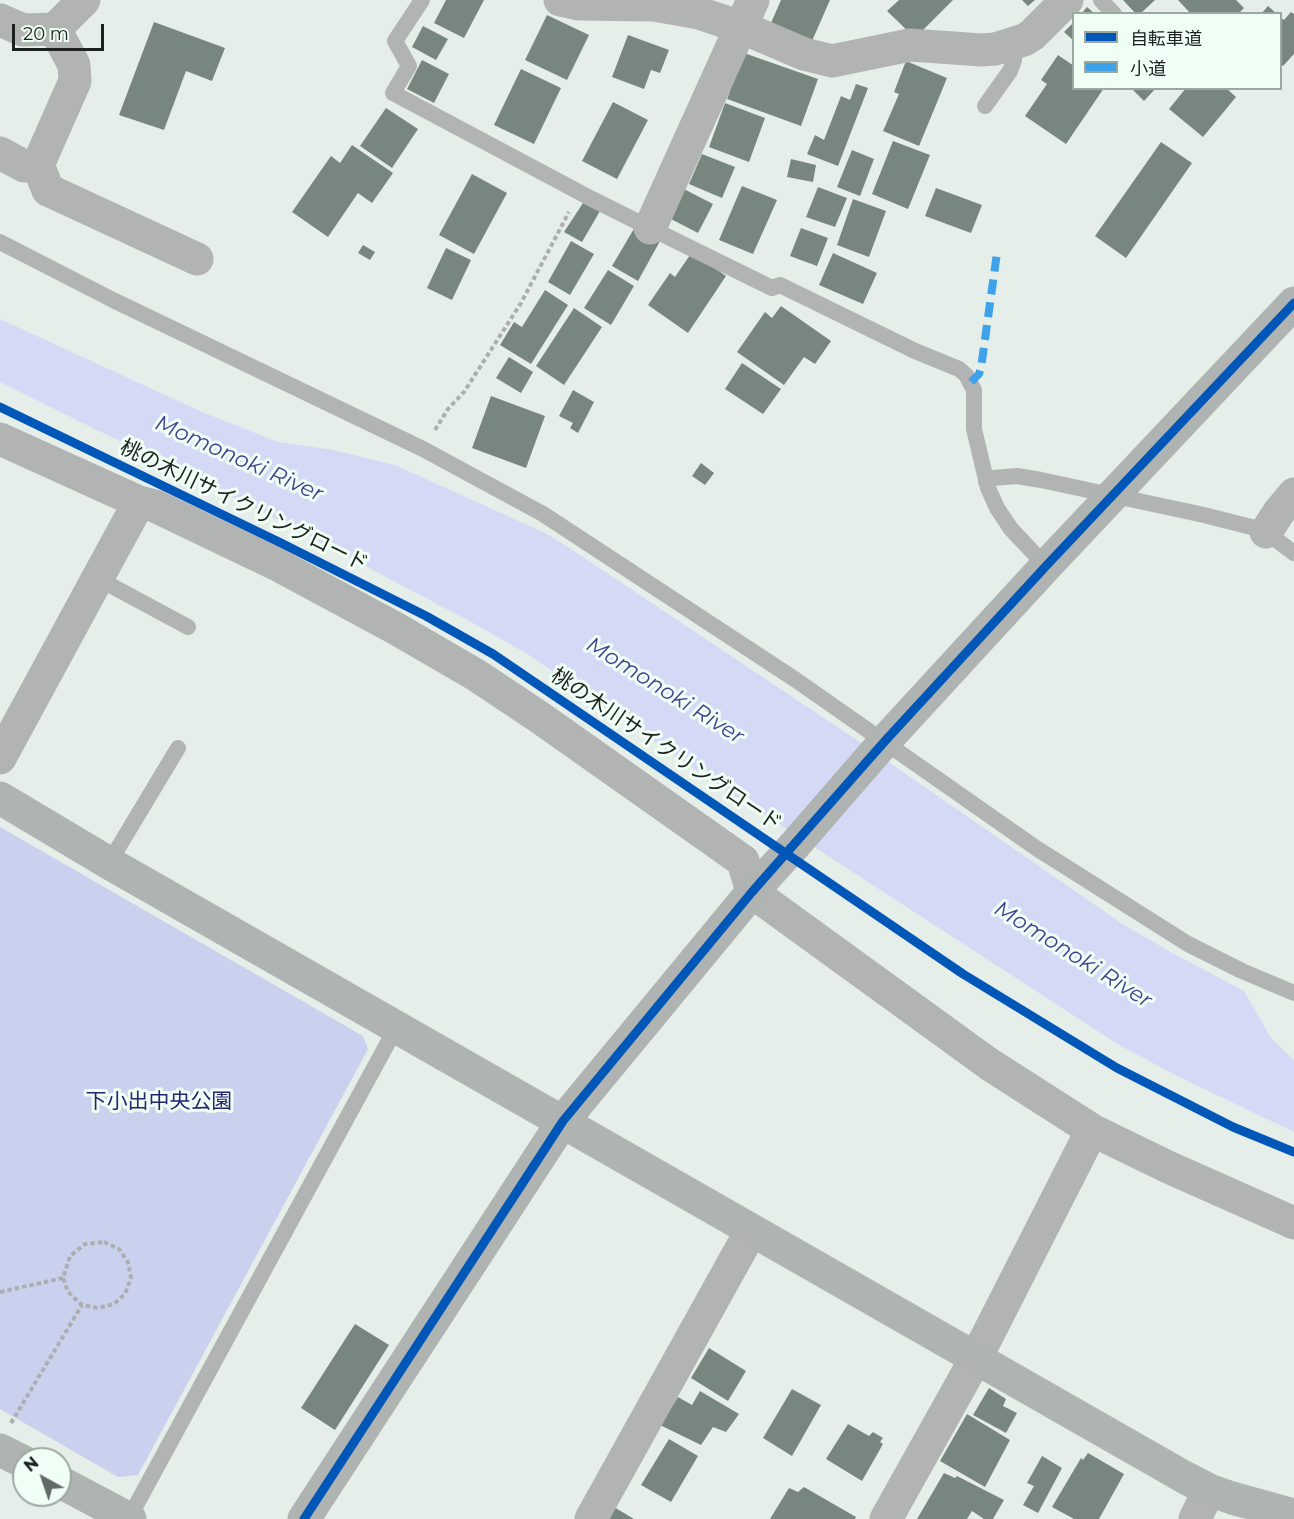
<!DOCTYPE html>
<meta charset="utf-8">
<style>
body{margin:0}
#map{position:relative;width:1294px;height:1519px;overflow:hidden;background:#e6eee9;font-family:Montserrat,"Noto Sans JP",sans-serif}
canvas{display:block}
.legend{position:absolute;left:1072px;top:12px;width:210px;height:78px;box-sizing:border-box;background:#f0fff5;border:2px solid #9ca79f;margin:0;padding:8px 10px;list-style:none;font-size:18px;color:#1d221f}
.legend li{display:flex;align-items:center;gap:12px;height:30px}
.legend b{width:30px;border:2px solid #9ca79f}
.north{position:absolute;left:12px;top:1447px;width:60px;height:60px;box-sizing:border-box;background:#f0fff5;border:2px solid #9ca79f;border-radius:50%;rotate:320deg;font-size:16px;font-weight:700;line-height:24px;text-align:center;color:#1d221f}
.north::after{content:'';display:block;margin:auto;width:21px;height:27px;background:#636966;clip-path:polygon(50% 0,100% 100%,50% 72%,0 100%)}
.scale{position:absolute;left:12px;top:24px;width:92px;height:27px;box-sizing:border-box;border:3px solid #1d221f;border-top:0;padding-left:8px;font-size:18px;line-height:21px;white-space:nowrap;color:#1d221f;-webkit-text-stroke:4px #f0fff5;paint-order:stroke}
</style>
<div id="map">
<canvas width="1294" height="1519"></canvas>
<ul class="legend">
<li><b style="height:8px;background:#0057b8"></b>自転車道</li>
<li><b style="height:8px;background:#3da2ea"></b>小道</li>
</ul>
<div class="north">N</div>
<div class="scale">20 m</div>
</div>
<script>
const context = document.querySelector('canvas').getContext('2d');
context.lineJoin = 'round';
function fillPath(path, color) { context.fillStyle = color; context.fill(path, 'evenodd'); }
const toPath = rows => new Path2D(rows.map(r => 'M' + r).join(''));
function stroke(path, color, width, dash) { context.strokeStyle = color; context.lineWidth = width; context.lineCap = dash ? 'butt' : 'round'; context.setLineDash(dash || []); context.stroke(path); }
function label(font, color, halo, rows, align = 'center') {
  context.font = font + ' Montserrat,"Noto Sans JP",sans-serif'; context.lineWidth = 6; context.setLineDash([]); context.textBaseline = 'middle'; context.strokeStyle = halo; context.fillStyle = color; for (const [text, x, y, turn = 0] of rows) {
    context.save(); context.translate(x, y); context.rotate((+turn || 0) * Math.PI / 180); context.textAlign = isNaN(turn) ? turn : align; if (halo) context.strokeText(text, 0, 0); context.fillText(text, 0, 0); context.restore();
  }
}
fillPath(toPath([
 [0,827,363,1036,368,1049,138,1475,118,1477,0,1409]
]), '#c9d1ee');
fillPath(toPath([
 [0,319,202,412,278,442,333,450,395,465,543,532,565,545,851,736,1124,925,1178,956,1244,991,1271,1038,1294,1060,1294,1132,1179,1077,1119,1045,691,767,529,655,473,623,263,512,0,382]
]), '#d4daf6');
fillPath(toPath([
 [446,0,484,0,464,38,434,23],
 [781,0,830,0,812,41,771,23],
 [899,0,953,0,915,38,887,11],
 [1022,0,1035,0,1028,6],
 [1123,0,1155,0,1140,14,1136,14],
 [1178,0,1236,0,1244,8,1238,14,1191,14],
 [1268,6,1277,14,1261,14],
 [1087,7,1095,14,1081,14],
 [1291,12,1294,14,1294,54,1283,66,1280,64,1280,17,1284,20],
 [547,15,589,35,567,80,525,60],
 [154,22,225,48,212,81,186,71,164,130,119,115],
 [1074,22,1074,41,1064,32],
 [423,26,448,39,436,60,412,47],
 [628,35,669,50,660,73,651,70,644,89,612,77],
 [744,53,818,79,801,126,727,99],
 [1058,55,1074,66,1074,88,1104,88,1066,144,1025,116,1047,84,1041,80],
 [422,60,449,74,434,103,407,89],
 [906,61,947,78,919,146,883,131,899,94,894,92],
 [521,69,561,88,534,144,494,125],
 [856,84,868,88,838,166,807,154,815,135,824,140,841,96,850,100],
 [1131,88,1156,88,1144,101],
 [1186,88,1226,88,1236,97,1203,137,1169,109],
 [613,102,648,120,617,179,582,161],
 [725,103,765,118,749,162,709,147],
 [386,108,418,129,392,168,360,146],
 [893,141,930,155,908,209,872,194],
 [1161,142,1192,163,1126,258,1095,236],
 [352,145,393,173,372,203,358,193,328,237,292,212,331,156,340,163],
 [852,150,874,159,860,196,837,187],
 [702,154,735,167,722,198,689,184],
 [791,159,816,165,813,182,787,177],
 [472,174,507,193,474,254,439,235],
 [742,186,777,200,753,254,719,240],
 [818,187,847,198,835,227,806,217],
 [682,188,713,204,698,233,667,217],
 [936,188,982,205,971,233,925,216],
 [853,199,886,211,869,257,837,245],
 [583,203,600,211,582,242,564,232],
 [635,227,660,241,638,281,612,266],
 [801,228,828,238,817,266,790,256],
 [571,241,594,254,570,295,548,282],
 [363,245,375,252,370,260,358,253],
 [446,248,471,260,452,300,427,288],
 [692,252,726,276,688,333,648,305,670,273,675,277],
 [833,253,877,273,863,304,819,285],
 [608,270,634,286,611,325,584,308],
 [545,290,568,305,531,364,500,345,514,322,522,327],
 [781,306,831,341,815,364,804,357,784,385,737,352,765,312,772,318],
 [574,308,602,327,564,385,536,366],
 [509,357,533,372,521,393,496,378],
 [742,363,781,389,763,414,725,389],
 [573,390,594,402,578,433,570,428,573,423,559,416],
 [491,396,545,416,526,468,472,448],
 [701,463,714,473,705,485,692,476],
 [355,1324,389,1345,335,1430,301,1408],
 [709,1348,746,1371,728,1401,691,1378],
 [989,1388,1006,1399,1003,1406,1017,1413,1006,1433,973,1415],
 [792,1389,821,1405,792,1456,763,1438],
 [700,1391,739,1414,726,1432,713,1427,701,1445,660,1425,678,1397,692,1405],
 [967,1414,1010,1440,985,1487,940,1461],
 [848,1424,869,1436,873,1432,883,1438,880,1442,883,1444,862,1481,826,1459],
 [669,1439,698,1456,671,1502,641,1485],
 [1088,1453,1124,1474,1099,1519,1074,1519,1052,1507,1081,1458,1083,1460],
 [1042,1456,1062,1468,1038,1513,1023,1505,1034,1486,1027,1483],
 [944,1473,955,1478,957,1476,1004,1500,993,1519,984,1519,972,1511,967,1519,917,1519],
 [804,1487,856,1517,855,1519,770,1519,789,1488,798,1492],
 [614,1507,634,1519,606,1519]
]), '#77877f');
stroke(toPath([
 [435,430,448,409,464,392,521,303,569,212],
 [104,1242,119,1249,128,1262,131,1278,125,1294,114,1304,98,1308,82,1305,68,1292,63,1278,70,1256,85,1244,104,1242],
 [0,1292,63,1278],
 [11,1423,82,1305]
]), '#acafae', 4, [4.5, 3]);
stroke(toPath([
 [422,0,395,41,409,66,393,93,592,199,650,228,772,288,780,285,915,351,959,369,966,375,974,390,974,429,988,488,997,508,1011,529,1046,566],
 [1101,0,1114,14],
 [985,106,1010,71,1014,60,1011,45],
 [0,242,113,300,423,449,543,514,796,680,1036,848,1188,944,1242,971,1294,993],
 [986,482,993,478,1017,476,1041,480,1204,515,1263,530,1294,553],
 [97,578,188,627],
 [109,863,178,748],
 [129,1518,397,1026]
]), '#b1b4b3', 16);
stroke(toPath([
 [560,0,578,4,654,5,699,13,741,27,804,54,832,61,910,45,982,50,995,49,1024,40,1032,35,1067,0],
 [0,20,23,30,55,29,84,0],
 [55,29,74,65,75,81,38,165,48,190,197,259],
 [0,153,24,166,38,165],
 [650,228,753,0],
 [0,439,139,502,155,506,276,564,395,628,476,675,539,717,743,861,752,892,989,1064,1092,1130,1168,1167,1294,1223],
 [1266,532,1279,512,1294,494],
 [0,758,139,502],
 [752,892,793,847],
 [591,1519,751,1231],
 [886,1519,976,1358,1092,1130],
 [1195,1519,1209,1490]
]), '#b1b4b3', 33);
stroke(toPath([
 [0,798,109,863,1184,1477,1209,1490,1232,1498,1294,1515],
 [793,847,885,741,1046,566,1294,303],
 [0,1450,24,1462],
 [60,1482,130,1519],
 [304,1519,563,1121,752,892]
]), '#afb3b1', 33);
stroke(toPath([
 [971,382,979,374,981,368,997,253]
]), '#3da2ea', 8, [15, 8]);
stroke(toPath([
 [0,407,281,543,426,616,493,654,963,974,1117,1068,1233,1127,1294,1152],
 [304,1519,563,1121,752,892,885,741,1046,566,1294,303]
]), '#0057b8', 9);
label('21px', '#1d221f', '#f0fff5', [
 ["桃の木川サイクリングロード",244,506,26],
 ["桃の木川サイクリングロード",666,750,34]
]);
label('21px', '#272370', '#f0fff5', [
 ["下小出中央公園",159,1102]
]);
label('italic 22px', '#404291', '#f0fff5', [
 ["Momonoki River",239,459,24],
 ["Momonoki River",665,691,32],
 ["Momonoki River",1073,955,32]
]);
</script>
